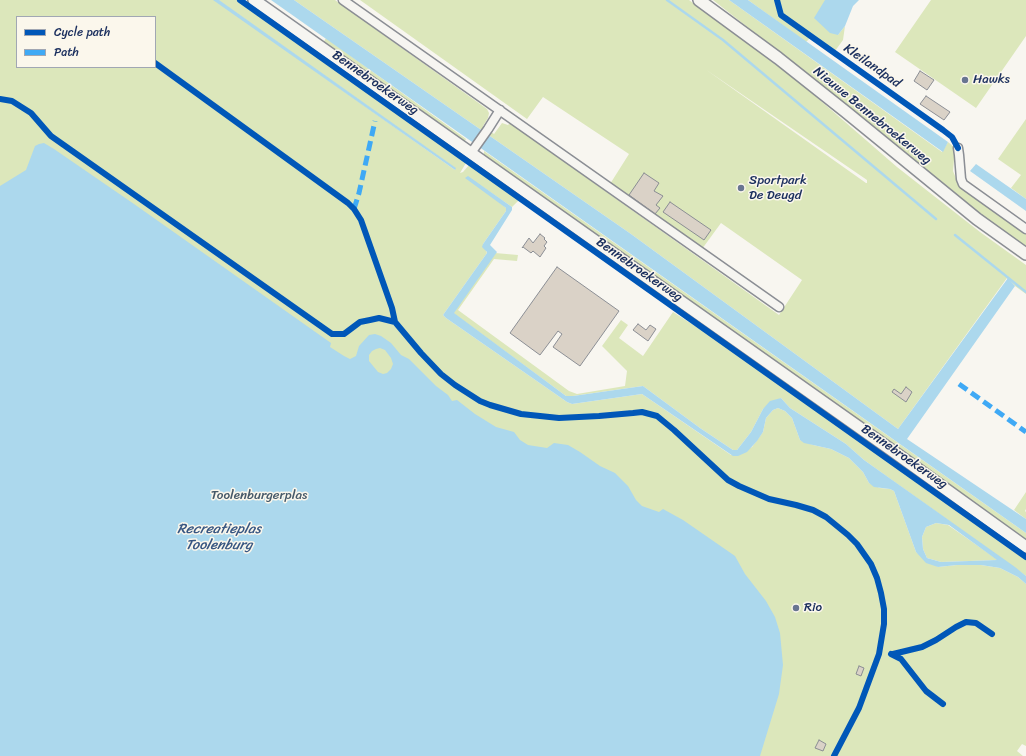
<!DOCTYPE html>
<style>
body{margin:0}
#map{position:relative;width:1026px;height:756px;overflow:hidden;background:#f8f6f0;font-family:Sriracha,sans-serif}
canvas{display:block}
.legend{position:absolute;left:16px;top:16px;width:140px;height:52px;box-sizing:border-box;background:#fbf7ec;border:1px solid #a1a7b3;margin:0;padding:5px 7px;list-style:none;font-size:12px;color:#1b2f5e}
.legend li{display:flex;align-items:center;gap:8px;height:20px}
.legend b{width:20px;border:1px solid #a1a7b3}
</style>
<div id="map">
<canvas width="1026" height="756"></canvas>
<ul class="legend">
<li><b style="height:5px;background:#0057b8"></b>Cycle path</li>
<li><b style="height:5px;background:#3fa9f5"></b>Path</li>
</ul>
</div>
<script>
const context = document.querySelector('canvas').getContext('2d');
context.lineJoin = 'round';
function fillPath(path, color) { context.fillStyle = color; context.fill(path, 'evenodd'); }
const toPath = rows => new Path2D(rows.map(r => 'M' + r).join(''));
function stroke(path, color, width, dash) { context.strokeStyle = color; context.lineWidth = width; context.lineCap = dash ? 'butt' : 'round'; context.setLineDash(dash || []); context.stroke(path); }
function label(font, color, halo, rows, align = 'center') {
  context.font = font + ' Sriracha,sans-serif'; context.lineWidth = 3; context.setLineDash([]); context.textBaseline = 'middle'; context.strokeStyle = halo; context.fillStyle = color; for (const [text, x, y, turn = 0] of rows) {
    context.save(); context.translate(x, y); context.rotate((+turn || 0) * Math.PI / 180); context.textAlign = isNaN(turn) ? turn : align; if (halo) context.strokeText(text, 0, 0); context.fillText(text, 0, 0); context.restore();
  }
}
fillPath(toPath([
 [0,0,215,0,455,170,455,168,218,0,237,0,466,163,460,173,463,172,469,165,519,200,512,207,480,185,506,208,506,211,483,244,487,253,443,315,446,318,567,402,572,404,642,394,731,455,752,447,763,432,766,418,773,410,778,408,785,411,792,418,800,440,813,445,831,449,849,458,863,472,869,483,880,488,890,489,894,491,916,552,938,567,957,565,981,565,1000,568,1018,577,1026,584,1026,746,1022,744,1017,751,1023,756,0,756],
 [17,17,155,17,155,67,17,67],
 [294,0,335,0,487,109,489,113,488,118,483,126,494,134,502,123,508,125,510,123,779,315,802,280,721,223,702,249,610,184,629,154,543,97,527,119,360,0,689,0,799,82,897,167,980,232,1026,265,1026,294,1015,286,1007,278,898,429,631,234],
 [705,69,867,180,867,183,866,183],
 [713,0,729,0,942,152,948,142,955,148,953,171,957,181,967,192,1026,233,1026,248,980,214,877,129],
 [748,0,847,0,838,35,845,26,843,40,835,51,813,35,806,42],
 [931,0,1026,0,1026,36,976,108,895,52],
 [326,38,466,139,464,143,323,43],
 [1026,119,1026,199,1011,188,1021,175,998,159],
 [484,151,1026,533,1026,540,484,157],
 [495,253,518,255,517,261,494,259,458,310,569,391,577,394,625,386,627,371,602,346,621,320,628,325,619,338,643,356,673,312,720,342,1026,559,1026,576,864,460,846,444,790,408,781,398,763,409,751,432,737,450,733,450,700,428,643,386,573,396,566,396,453,313],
 [1026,492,1026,509,1025,511,1026,512,1026,519,1014,510],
 [936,523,948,525,998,560,941,562,927,558,923,549,922,537,926,527]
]), '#dce7bb');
fillPath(toPath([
 [213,0,219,0,456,168,455,170],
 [271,0,294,0,631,234,898,429,1008,278,1015,286,907,439,1026,519,1026,533],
 [729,0,748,0,948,142,943,152],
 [825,0,859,0,853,6,845,26,838,35,830,33,814,18],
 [44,143,54,149,134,204,331,343,330,347,344,356,350,359,356,356,359,346,369,335,375,334,381,336,391,343,401,355,409,359,436,386,448,395,452,401,457,400,475,414,496,427,514,432,520,440,528,445,547,448,554,443,568,445,580,452,600,466,615,473,628,486,636,500,642,506,659,512,663,509,683,520,735,556,745,574,766,601,775,617,780,633,783,665,779,694,760,756,0,756,0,186,26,170,35,146,39,144],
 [380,348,385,350,391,358,393,364,391,369,387,373,383,374,378,372,369,361,369,355,372,351,376,349],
 [976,164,1026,199,1026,211,970,171],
 [468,176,512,207,512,210,490,245,497,252,454,313,566,396,573,396,643,386,700,428,733,450,737,450,751,432,763,409,770,401,781,398,790,408,846,444,864,460,1015,567,1026,576,1026,584,1018,577,1000,568,981,565,957,565,938,567,926,563,916,552,894,491,890,489,874,487,869,483,863,472,849,458,831,449,804,443,800,440,792,418,785,411,778,408,773,410,766,418,763,432,757,441,747,452,738,456,733,456,642,394,572,404,567,402,446,318,443,315,487,253,487,252,482,247,483,244,506,211,506,208,465,178],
 [936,523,949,525,997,560,941,562,927,558,923,549,922,537,926,527]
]), '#acd8ed');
stroke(toPath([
 [667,0,723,40,936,219],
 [955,235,1026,292]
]), '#acd8ed', 2.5);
const building = toPath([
 [920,71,934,80,927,90,914,81,920,71],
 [926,96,950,112,944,120,920,104,926,96],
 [644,173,659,183,654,191,663,196,656,205,660,208,655,214,629,195,644,173],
 [670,202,711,230,704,240,663,212,670,202],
 [540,234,545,238,544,239,547,242,544,246,546,248,540,257,533,251,531,253,523,247,522,248,529,238,533,243,540,234],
 [557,267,619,311,580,366,553,347,562,334,558,331,540,355,510,333,557,267],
 [638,324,646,330,650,325,656,329,648,341,633,330,638,324],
 [906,387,912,392,906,402,892,392,894,389,901,394,906,387],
 [859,666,864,668,861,676,856,674,859,666],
 [819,740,826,744,823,751,815,748,819,740]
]);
fillPath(building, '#dad2c7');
stroke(building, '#8b8e94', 1);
const street = toPath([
 [343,0,779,307],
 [958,148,959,155,961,179,963,184,1026,229],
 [471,153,488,129,500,110]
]);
const secondary = toPath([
 [254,0,894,452,1026,547],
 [699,0,778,58,846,112,977,219,1026,254]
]);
stroke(street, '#8b8e94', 11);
stroke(secondary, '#8b8e94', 14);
stroke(street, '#f6f5f1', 8);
stroke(secondary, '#f6f5f1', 11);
stroke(toPath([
 [354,209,359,193,375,121],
 [959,384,1026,432]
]), '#3fa9f5', 5, [10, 5]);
stroke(toPath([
 [240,0,1026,557],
 [777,0,781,15,943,130,952,137,958,148],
 [155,63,348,203,354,209,361,220,392,308,395,322,421,353,441,374,455,385,480,401,490,405,521,414,559,418,599,416,633,413,642,412,657,416,674,430,728,480,739,486,769,499,796,505,813,510,826,517,848,535,857,544,871,564,877,578,881,593,884,609,884,624,879,654,859,708,834,756],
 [0,99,12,101,31,113,51,136,332,334,344,334,360,322,370,320,379,318,395,322],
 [891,654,901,659,926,691,943,704],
 [893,654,922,647,936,640,956,627,966,622,976,623,992,634]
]), '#0057b8', 6);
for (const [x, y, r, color] of [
 [965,80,4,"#687591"],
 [741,188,4,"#687591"],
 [796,608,4,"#687591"]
]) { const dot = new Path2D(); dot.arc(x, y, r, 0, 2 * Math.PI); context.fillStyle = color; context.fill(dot); stroke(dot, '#fbf7ec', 1.5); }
label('13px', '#1b2f5e', '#fbf7ec', [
 ["Kleilandpad",872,66,35],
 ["Bennebroekerweg",375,83,35],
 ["Nieuwe Bennebroekerweg",872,116,39],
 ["Bennebroekerweg",639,270,35],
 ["Bennebroekerweg",904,457,35]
]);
label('13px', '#1b2f5e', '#fbf7ec', [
 ["Hawks",973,80],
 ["Sportpark",749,181],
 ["De Deugd",749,196],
 ["Rio",804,608]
], 'left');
label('13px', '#465a6a', '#fbf7ec', [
 ["Toolenburgerplas",259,496]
]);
label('italic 14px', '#375682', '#fbf7ec', [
 ["Recreatieplas",219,529],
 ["Toolenburg",219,545]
]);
</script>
